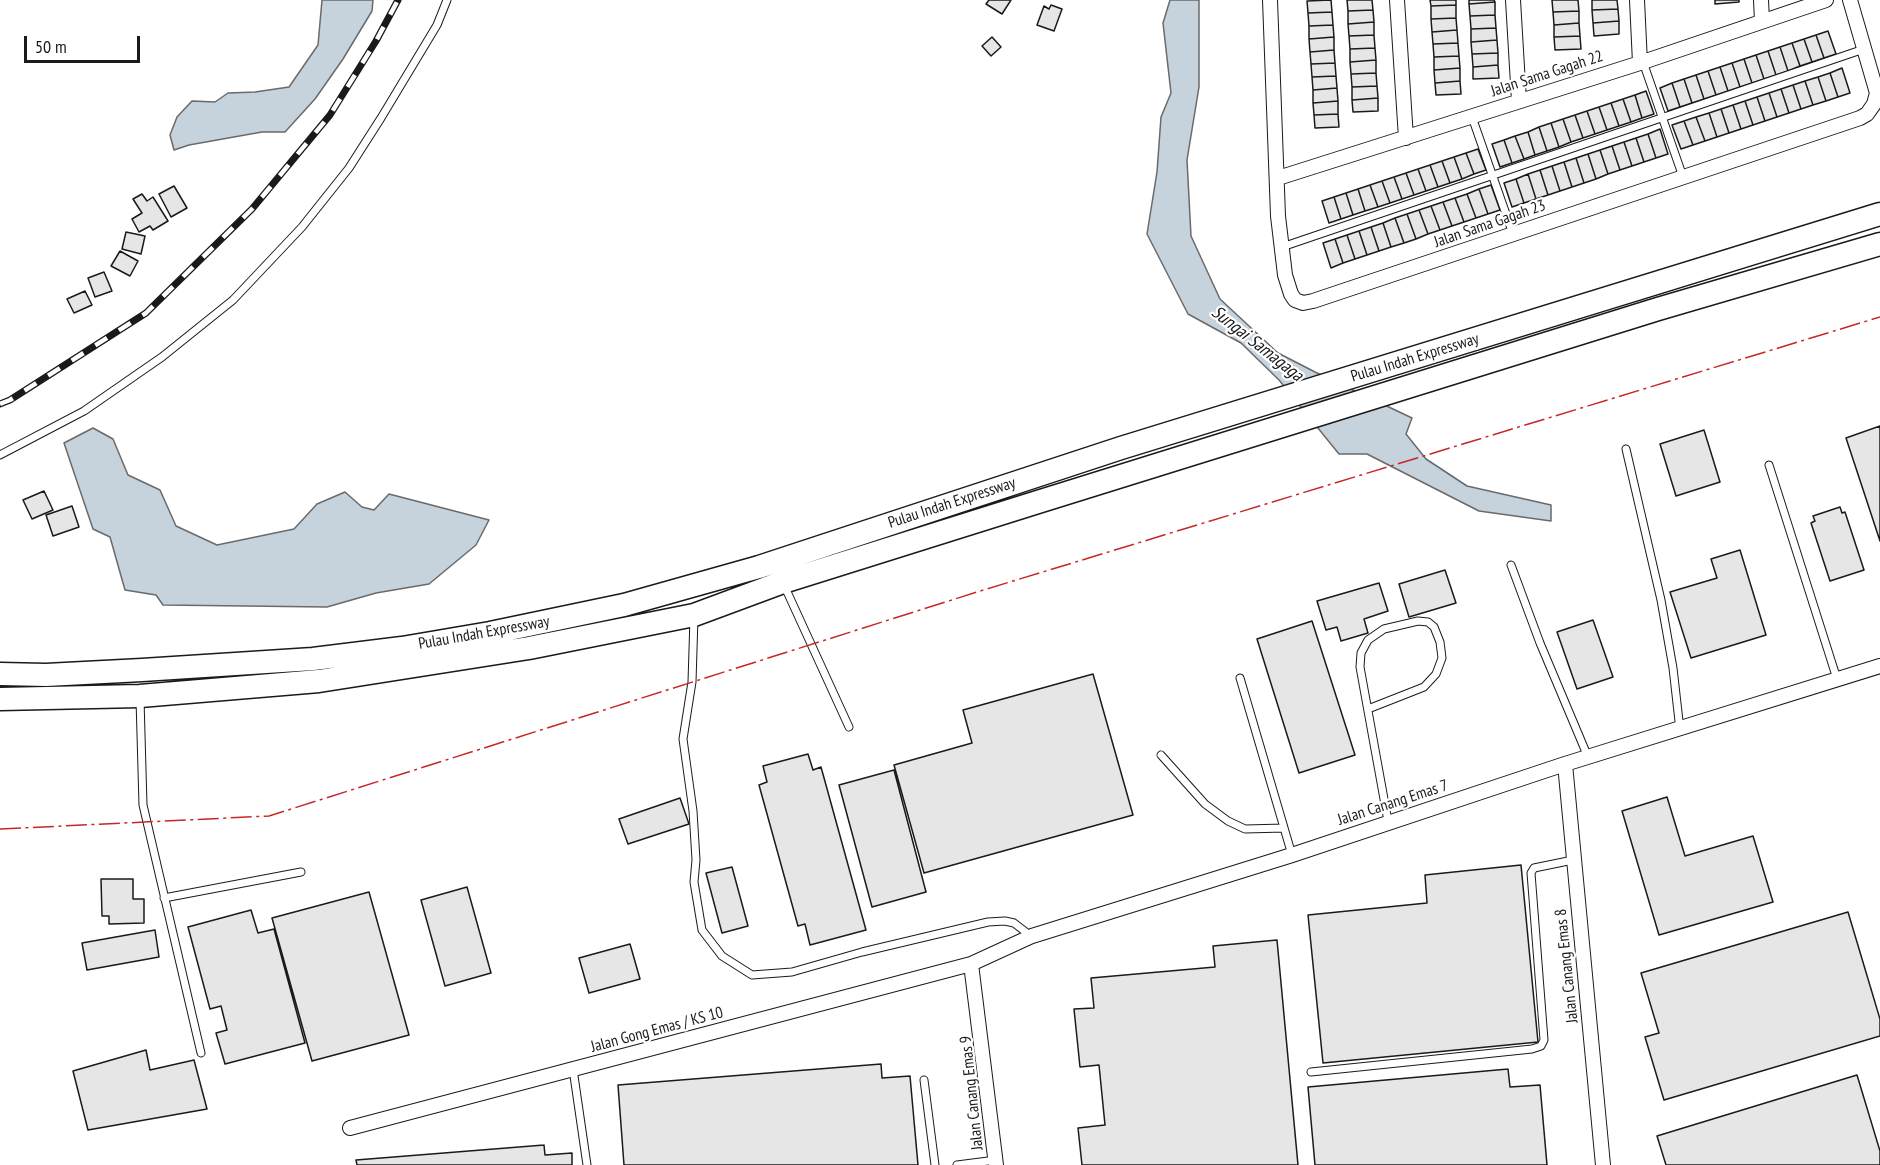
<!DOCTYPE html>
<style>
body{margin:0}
#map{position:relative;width:1880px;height:1165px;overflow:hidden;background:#fff;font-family:"PT Sans Narrow",sans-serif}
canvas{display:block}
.scale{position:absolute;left:24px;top:36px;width:116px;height:27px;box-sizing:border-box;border:3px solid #1a1a1a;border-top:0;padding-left:8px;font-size:18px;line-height:21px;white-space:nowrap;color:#1a1a1a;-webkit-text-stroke:4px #fff;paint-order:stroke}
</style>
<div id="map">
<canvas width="1880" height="1165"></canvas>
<div class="scale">50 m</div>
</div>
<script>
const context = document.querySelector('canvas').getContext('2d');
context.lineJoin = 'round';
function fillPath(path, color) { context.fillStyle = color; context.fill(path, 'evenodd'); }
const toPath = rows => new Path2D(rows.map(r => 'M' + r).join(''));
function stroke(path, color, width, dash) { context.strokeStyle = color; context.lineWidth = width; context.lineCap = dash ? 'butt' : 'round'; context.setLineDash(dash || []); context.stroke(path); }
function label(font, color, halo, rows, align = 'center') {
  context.font = font + ' "PT Sans Narrow",sans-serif'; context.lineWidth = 4.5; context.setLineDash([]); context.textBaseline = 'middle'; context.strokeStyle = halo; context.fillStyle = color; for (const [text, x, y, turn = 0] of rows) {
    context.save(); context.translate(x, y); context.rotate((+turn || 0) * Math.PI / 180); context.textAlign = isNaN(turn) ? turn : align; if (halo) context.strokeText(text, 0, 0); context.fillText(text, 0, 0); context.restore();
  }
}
const water = toPath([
 [322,0,373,0,372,11,343,59,315,99,285,132,262,132,189,145,174,150,170,135,177,117,192,101,215,102,228,93,255,92,289,87,318,45,322,0],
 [1170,0,1199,0,1199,87,1187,160,1191,236,1220,299,1278,353,1315,372,1412,418,1406,434,1426,459,1467,486,1551,505,1551,521,1479,511,1367,454,1339,454,1279,380,1241,343,1188,314,1147,234,1157,172,1161,117,1171,93,1163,23,1170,0],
 [93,428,113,439,128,475,160,490,176,526,217,545,294,529,317,504,345,492,362,507,374,510,389,494,489,520,476,545,429,584,376,593,327,607,163,605,156,595,125,590,110,537,93,529,64,443,93,428]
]);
fillPath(water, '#c6d2dc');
stroke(water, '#6a6a6a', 1.5);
const building = toPath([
 [989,0,1011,0,1002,14,986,4,989,0],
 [1331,0,1332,12,1308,13,1307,1,1331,0],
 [1347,0,1372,0,1373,10,1348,11,1347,0],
 [1430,0,1456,0,1456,5,1431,6,1430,0],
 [1469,0,1494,0,1495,2,1469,4,1469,0],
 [1552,0,1578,0,1579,11,1553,12,1552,0],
 [1592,0,1617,0,1618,9,1592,10,1592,0],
 [1715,0,1739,0,1739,2,1715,4,1715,0],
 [1495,2,1495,15,1470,16,1469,4,1495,2],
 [1051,5,1062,9,1054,31,1037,25,1044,6,1049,9,1051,5],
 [1456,5,1456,18,1431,19,1431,6,1456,5],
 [1618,9,1619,21,1593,23,1592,10,1618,9],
 [1373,10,1374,22,1348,24,1348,11,1373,10],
 [1579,11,1579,23,1554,25,1553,12,1579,11],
 [1332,12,1333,25,1309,26,1308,13,1332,12],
 [1495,15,1496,28,1471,29,1470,16,1495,15],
 [1456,18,1457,30,1432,32,1431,19,1456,18],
 [1619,21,1619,34,1594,36,1593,23,1619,21],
 [1374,22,1374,35,1349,36,1348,24,1374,22],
 [1579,23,1580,36,1554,37,1554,25,1579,23],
 [1333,25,1334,37,1309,39,1309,26,1333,25],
 [1496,28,1497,40,1471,42,1471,29,1496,28],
 [1457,30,1458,43,1433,44,1432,32,1457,30],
 [1828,31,1836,54,1824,58,1816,35,1828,31],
 [1374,35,1375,48,1350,49,1349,36,1374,35],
 [1816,35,1824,58,1812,62,1804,39,1816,35],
 [1580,36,1581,49,1555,50,1554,37,1580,36],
 [992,37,1001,47,991,56,982,46,992,37],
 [1334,37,1334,50,1310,52,1309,39,1334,37],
 [1804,39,1812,62,1800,66,1792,43,1804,39],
 [1497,40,1498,53,1472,54,1471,42,1497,40],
 [1458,43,1459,56,1434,57,1433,44,1458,43],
 [1792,43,1800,66,1788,71,1780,47,1792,43],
 [1780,47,1788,71,1776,75,1768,51,1780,47],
 [1375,48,1376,60,1350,62,1350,49,1375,48],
 [1334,50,1335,63,1311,64,1310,52,1334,50],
 [1768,51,1776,75,1764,79,1756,55,1768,51],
 [1498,53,1498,65,1473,67,1472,54,1498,53],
 [1756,55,1764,79,1752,83,1744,59,1756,55],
 [1459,56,1460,68,1434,70,1434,57,1459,56],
 [1744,59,1752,83,1740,87,1732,63,1744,59],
 [1376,60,1376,73,1351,74,1350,62,1376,60],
 [1335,63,1336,76,1312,77,1311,64,1335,63],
 [1732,63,1740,87,1728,91,1720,67,1732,63],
 [1498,65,1499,78,1473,79,1473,67,1498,65],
 [1720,67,1728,91,1716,95,1708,71,1720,67],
 [1460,68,1460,81,1435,83,1434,70,1460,68],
 [1842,68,1850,93,1838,97,1830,73,1842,68],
 [1708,71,1716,95,1704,99,1696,75,1708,71],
 [1376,73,1377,86,1352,87,1351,74,1376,73],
 [1830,73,1838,97,1826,101,1818,77,1830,73],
 [1696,75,1704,99,1692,103,1684,79,1696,75],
 [1336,76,1337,88,1313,90,1312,77,1336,76],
 [1818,77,1826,101,1813,105,1805,81,1818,77],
 [1684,79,1692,103,1680,107,1672,83,1684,79],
 [1460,81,1461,94,1436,95,1435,83,1460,81],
 [1805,81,1813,105,1801,109,1793,85,1805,81],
 [1672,83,1680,107,1668,111,1660,88,1672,83],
 [1793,85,1801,109,1789,113,1781,89,1793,85],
 [1377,86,1378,98,1352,100,1352,87,1377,86],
 [1337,88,1338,101,1313,103,1313,90,1337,88],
 [1781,89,1789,113,1777,117,1769,93,1781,89],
 [1646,91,1654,114,1642,118,1635,95,1646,91],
 [1769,93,1777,117,1765,121,1757,97,1769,93],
 [1635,95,1642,118,1631,122,1623,99,1635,95],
 [1757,97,1765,121,1753,125,1745,101,1757,97],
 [1378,98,1378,111,1353,112,1352,100,1378,98],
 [1623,99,1631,122,1619,126,1611,103,1623,99],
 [1338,101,1338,114,1314,115,1313,103,1338,101],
 [1745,101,1753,125,1741,129,1733,105,1745,101],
 [1611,103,1619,126,1607,130,1599,107,1611,103],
 [1733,105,1741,129,1729,133,1721,109,1733,105],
 [1599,107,1607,130,1595,134,1587,111,1599,107],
 [1721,109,1729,133,1717,137,1709,113,1721,109],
 [1587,111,1595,134,1583,138,1575,115,1587,111],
 [1709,113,1717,137,1705,141,1696,117,1709,113],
 [1338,114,1339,127,1315,128,1314,115,1338,114],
 [1575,115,1583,138,1571,142,1563,119,1575,115],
 [1696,117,1705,141,1693,145,1684,121,1696,117],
 [1563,119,1571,142,1559,147,1551,123,1563,119],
 [1684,121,1693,145,1681,149,1672,125,1684,121],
 [1551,123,1559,147,1547,151,1539,127,1551,123],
 [1539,127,1547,151,1535,155,1528,132,1539,127],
 [1660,129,1668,154,1656,158,1648,134,1660,129],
 [1528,132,1535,155,1524,159,1515,136,1528,132],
 [1648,134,1656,158,1644,162,1636,138,1648,134],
 [1515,136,1524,159,1512,163,1504,140,1515,136],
 [1636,138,1644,162,1632,166,1624,142,1636,138],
 [1504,140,1512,163,1500,167,1492,144,1504,140],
 [1624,142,1632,166,1620,170,1612,146,1624,142],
 [1612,146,1620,170,1608,174,1600,150,1612,146],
 [1478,149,1486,170,1474,174,1466,153,1478,149],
 [1600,150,1608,174,1596,179,1588,154,1600,150],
 [1466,153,1474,174,1462,179,1454,157,1466,153],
 [1588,154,1596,179,1584,183,1576,158,1588,154],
 [1454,157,1462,179,1450,183,1442,161,1454,157],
 [1576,158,1584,183,1572,187,1564,162,1576,158],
 [1442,161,1450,183,1438,187,1430,165,1442,161],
 [1564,162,1572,187,1560,191,1552,166,1564,162],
 [1430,165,1438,187,1426,191,1418,169,1430,165],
 [1552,166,1560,191,1548,195,1540,170,1552,166],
 [1418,169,1426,191,1414,195,1406,173,1418,169],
 [1540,170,1548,195,1536,199,1528,174,1540,170],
 [1406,173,1414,195,1402,199,1394,177,1406,173],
 [1528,174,1536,199,1524,203,1516,179,1528,174],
 [1394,177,1402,199,1390,203,1382,181,1394,177],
 [1516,179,1524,203,1512,207,1504,183,1516,179],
 [1382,181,1390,203,1378,207,1370,185,1382,181],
 [1370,185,1378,207,1365,211,1358,189,1370,185],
 [1491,185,1500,210,1488,214,1479,189,1491,185],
 [174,186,187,208,171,217,159,194,174,186],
 [1358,189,1365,211,1353,215,1346,193,1358,189],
 [1479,189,1488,214,1476,218,1467,194,1479,189],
 [1346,193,1353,215,1341,219,1334,197,1346,193],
 [142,194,147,201,153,197,168,221,153,230,150,226,139,232,132,219,142,213,133,199,142,194],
 [1467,194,1476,218,1464,222,1455,198,1467,194],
 [1334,197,1341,219,1329,223,1322,201,1334,197],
 [1455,198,1464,222,1452,226,1443,202,1455,198],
 [1443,202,1452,226,1440,230,1431,206,1443,202],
 [1431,206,1440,230,1428,234,1419,210,1431,206],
 [1419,210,1428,234,1416,239,1407,214,1419,210],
 [1407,214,1416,239,1404,243,1395,218,1407,214],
 [1395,218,1404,243,1391,247,1383,223,1395,218],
 [1383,223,1391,247,1379,251,1371,227,1383,223],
 [1371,227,1379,251,1367,255,1359,231,1371,227],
 [1359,231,1367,255,1355,259,1347,235,1359,231],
 [126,232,145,236,141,254,122,249,126,232],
 [1347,235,1355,259,1343,263,1335,239,1347,235],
 [1335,239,1343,263,1331,268,1323,243,1335,239],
 [120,251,138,261,130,276,111,266,120,251],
 [104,272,112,291,95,297,88,278,104,272],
 [85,291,92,305,74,313,67,299,85,291],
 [1880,426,1880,541,1846,438,1880,426],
 [1704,430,1720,482,1676,496,1660,444,1704,430],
 [44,491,53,510,32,519,23,500,44,491],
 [72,506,79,527,53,536,46,515,72,506],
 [1840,507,1842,513,1845,512,1864,570,1830,581,1811,523,1815,521,1813,516,1840,507],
 [1740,550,1766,635,1691,658,1670,592,1717,578,1711,559,1740,550],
 [1445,570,1456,603,1409,617,1399,584,1445,570],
 [1379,583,1388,611,1364,619,1368,633,1341,641,1337,627,1326,630,1317,601,1379,583],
 [1593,620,1613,677,1577,689,1557,632,1593,620],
 [1312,621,1355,755,1299,773,1257,639,1312,621],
 [1093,674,1133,815,924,873,894,765,972,743,963,710,1093,674],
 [808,754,813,770,821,767,866,930,810,945,805,924,798,926,759,785,767,782,763,766,808,754],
 [894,770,926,892,872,907,839,785,894,770],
 [1667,797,1685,856,1753,836,1773,902,1659,935,1622,811,1667,797],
 [680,798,689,824,628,844,619,819,680,798],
 [1521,865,1538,1042,1323,1063,1308,915,1427,903,1425,875,1521,865],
 [732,867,748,926,722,933,706,873,732,867],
 [101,879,133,879,133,899,144,899,144,923,109,924,109,916,102,916,101,879],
 [467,887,491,973,445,986,421,900,467,887],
 [369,892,409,1035,312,1061,272,918,369,892],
 [251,910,258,933,274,929,305,1043,225,1064,216,1033,227,1030,221,1006,210,1009,188,927,251,910],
 [1848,912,1880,1019,1880,1036,1664,1100,1645,1037,1659,1033,1641,973,1848,912],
 [155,930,159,957,87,970,82,943,155,930],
 [1277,940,1298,1165,1082,1165,1078,1128,1105,1125,1099,1065,1080,1067,1074,1009,1094,1008,1091,978,1215,967,1213,946,1277,940],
 [630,944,640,979,589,993,579,958,630,944],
 [146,1050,150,1070,194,1060,207,1109,88,1130,73,1071,146,1050],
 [881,1064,882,1078,910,1076,918,1165,624,1165,618,1085,881,1064],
 [1508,1069,1510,1087,1540,1085,1547,1165,1315,1165,1308,1087,1508,1069],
 [1857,1075,1880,1151,1880,1165,1666,1165,1657,1136,1857,1075],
 [544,1145,545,1155,572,1153,572,1165,357,1165,356,1160,544,1145]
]);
fillPath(building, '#e6e6e6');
stroke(building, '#1a1a1a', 1.5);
const lane = toPath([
 [1643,62,1683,177],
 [1472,117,1513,234],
 [1282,247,1864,49],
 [1626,449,1661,600,1673,668,1680,730],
 [0,455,84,411,162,357,233,300,302,227,349,168,381,118,437,25,447,0],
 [1769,465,1837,679],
 [1511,565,1540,643,1588,757],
 [784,585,849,727],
 [694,617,692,682,683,739,693,811,696,860,694,882,702,930,722,956,752,975,792,972,862,952,988,922,1005,921,1014,923,1031,936],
 [1240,678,1292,855],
 [140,699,143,805,201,1053],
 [1368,709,1424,687,1436,674,1442,658,1440,642,1434,627,1428,622,1418,621,1384,629,1368,640,1361,653,1360,667,1388,821],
 [1161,755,1205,804,1228,821,1245,829,1284,828],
 [164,898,301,872],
 [573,1069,587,1165],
 [1311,1072,1532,1049,1541,1046,1544,1040,1531,873,1534,868,1573,860],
 [924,1080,935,1165],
 [957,1165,996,1160]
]);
const street = toPath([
 [1270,0,1278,216,1285,275,1291,294,1295,300,1303,303,1313,301,1860,118,1867,114,1874,104,1877,93,1850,0],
 [1397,0,1406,138],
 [1513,0,1519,101],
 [1637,0,1640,63],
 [1761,0,1762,21],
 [1278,178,1640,63,1826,0],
 [1565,764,1603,1165],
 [350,1128,971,964],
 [996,1165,971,964,1032,936,1292,855,1565,764,1880,666]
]);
const primary = toPath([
 [0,674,46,675,142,670,313,659,402,648,490,633,624,605,759,567,1121,448,1880,214],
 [0,699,140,696,319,681,529,648,694,615,783,582,1041,501,1658,309,1880,244]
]);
stroke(lane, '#1a1a1a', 9);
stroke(street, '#1a1a1a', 16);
stroke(primary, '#1a1a1a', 25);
stroke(lane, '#fff', 7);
stroke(street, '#fff', 14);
stroke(primary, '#fff', 22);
const rail = toPath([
 [0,404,10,400,146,313,252,209,330,115,376,41,398,0]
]);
stroke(rail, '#1a1a1a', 7);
stroke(rail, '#fff', 4.5, [14]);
stroke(toPath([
 [0,829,269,816,977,592,1880,317]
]), '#c62828', 1.5, [21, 4.5, 3, 4.5]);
label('16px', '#1a1a1a', '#fff', [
 ["Jalan Sama Gagah 22",1547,74,-18],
 ["Jalan Sama Gagah 23",1490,224,-19],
 ["Pulau Indah Expressway",1415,358,-17],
 ["Pulau Indah Expressway",952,503,-18],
 ["Pulau Indah Expressway",484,633,-10],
 ["Jalan Canang Emas 7",1393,803,-18],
 ["Jalan Canang Emas 8",1567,966,-96],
 ["Jalan Gong Emas / KS 10",657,1030,-15],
 ["Jalan Canang Emas 9",972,1093,-96]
]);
label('italic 18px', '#1a1a1a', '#fff', [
 ["Sungai Samagaga",1257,344,38]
]);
</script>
